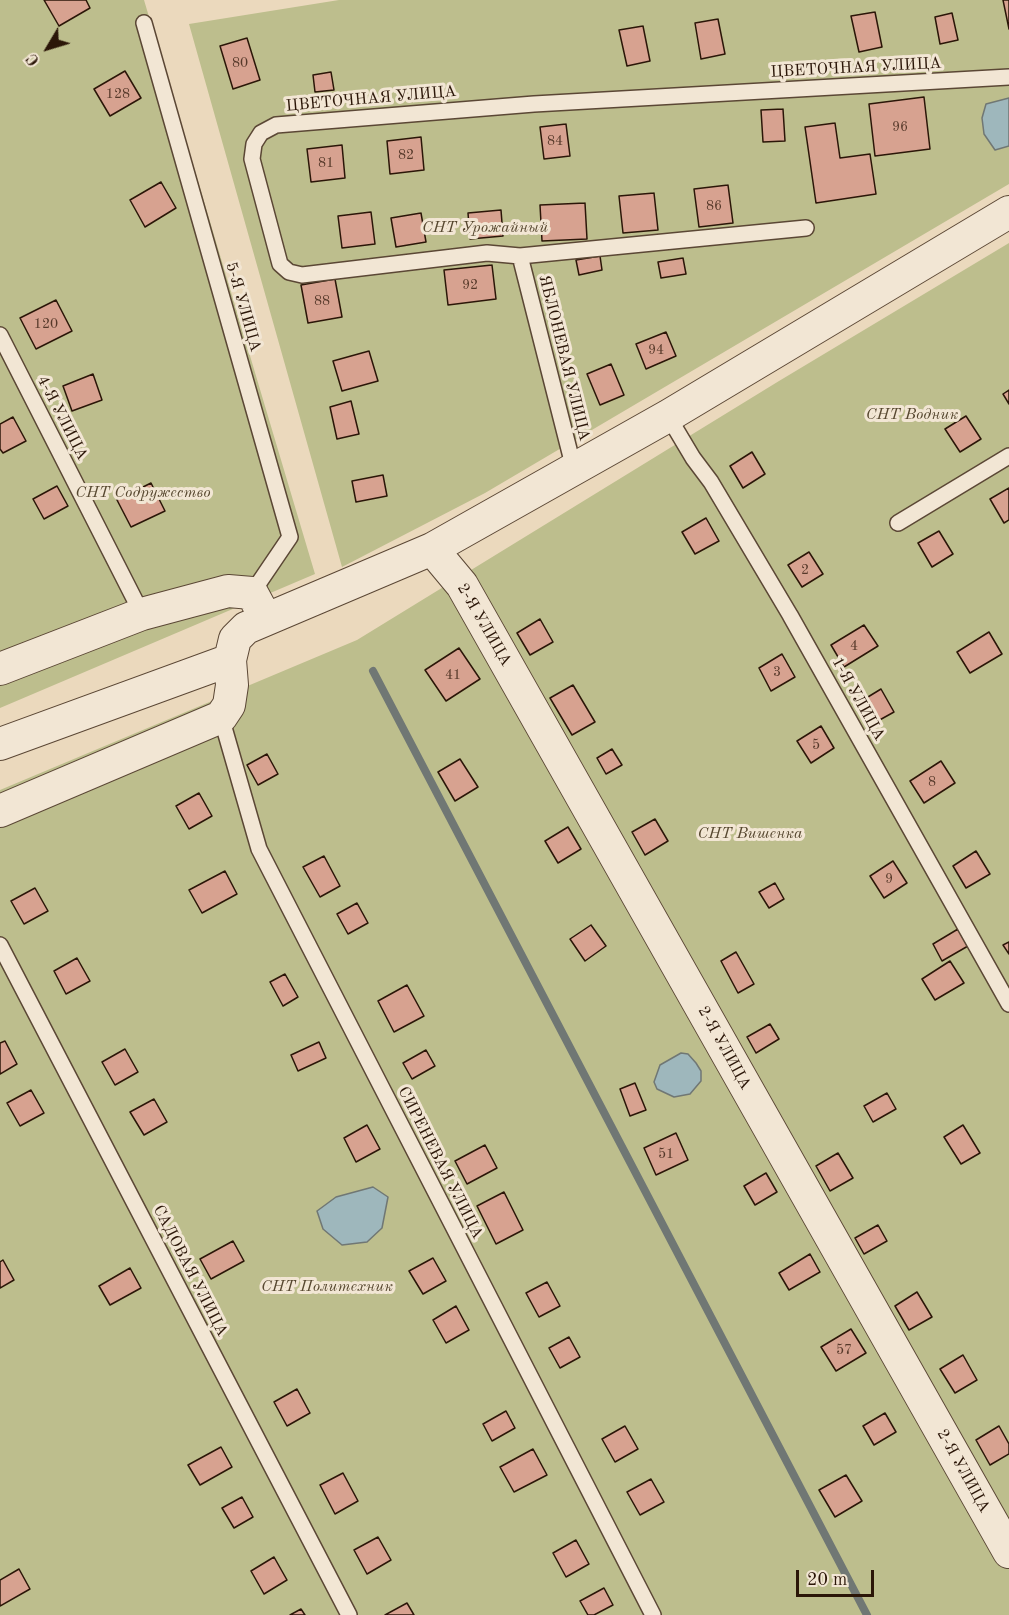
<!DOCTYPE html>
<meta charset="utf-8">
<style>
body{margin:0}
#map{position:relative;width:1009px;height:1615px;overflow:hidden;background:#ebd9bd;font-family:"Old Standard TT",serif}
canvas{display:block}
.north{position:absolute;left:18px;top:18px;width:60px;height:60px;-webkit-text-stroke:4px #f2e6d4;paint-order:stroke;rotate:232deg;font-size:16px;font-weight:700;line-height:24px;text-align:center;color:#2b1608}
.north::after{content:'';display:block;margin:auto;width:21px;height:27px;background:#2b1608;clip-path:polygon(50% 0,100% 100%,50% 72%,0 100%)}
.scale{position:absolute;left:796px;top:1570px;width:78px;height:27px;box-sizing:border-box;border:3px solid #2b1608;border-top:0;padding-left:8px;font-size:18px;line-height:21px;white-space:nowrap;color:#2b1608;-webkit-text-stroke:4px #f2e6d4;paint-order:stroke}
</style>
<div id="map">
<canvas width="1009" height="1615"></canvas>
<div class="north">С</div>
<div class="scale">20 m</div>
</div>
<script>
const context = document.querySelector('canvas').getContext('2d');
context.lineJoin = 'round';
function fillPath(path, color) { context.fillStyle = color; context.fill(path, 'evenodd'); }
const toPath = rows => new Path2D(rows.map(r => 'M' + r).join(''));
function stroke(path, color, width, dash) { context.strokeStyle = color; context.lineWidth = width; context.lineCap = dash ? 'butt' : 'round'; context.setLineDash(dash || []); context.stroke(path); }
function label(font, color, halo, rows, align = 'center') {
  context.font = font + ' "Old Standard TT",serif'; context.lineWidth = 6; context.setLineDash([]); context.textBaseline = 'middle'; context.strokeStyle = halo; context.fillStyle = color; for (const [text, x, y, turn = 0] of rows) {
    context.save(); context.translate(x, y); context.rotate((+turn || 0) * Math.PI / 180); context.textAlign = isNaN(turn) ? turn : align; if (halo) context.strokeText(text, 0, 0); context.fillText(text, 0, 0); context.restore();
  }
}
fillPath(toPath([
 [0,0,144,0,315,574,0,708],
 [339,0,1009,0,1009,184,485,493,342,567,189,24],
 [1009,243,1009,1615,0,1615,0,790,357,640,779,381]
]), '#bdbe8d');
const water = toPath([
 [1009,98,1009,146,995,150,984,134,982,118,986,104,1009,98],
 [681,1053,688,1054,696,1063,701,1071,701,1081,690,1094,674,1097,657,1089,654,1082,660,1065,681,1053],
 [373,1187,388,1197,382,1228,367,1242,342,1245,323,1229,317,1211,336,1197,373,1187]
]);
fillPath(water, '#9eb7bc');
stroke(water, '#707774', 1.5);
stroke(toPath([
 [373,671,867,1615]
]), '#707774', 8);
const building = toPath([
 [44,0,86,0,90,8,59,26,44,0],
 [1003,0,1009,0,1009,29,1003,0],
 [875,12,882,47,859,52,851,16,875,12],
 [952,13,958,40,940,44,935,17,952,13],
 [718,19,725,54,701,59,695,23,718,19],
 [643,26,650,61,627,66,619,30,643,26],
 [247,38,260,80,233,89,220,46,247,38],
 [125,71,141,98,110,116,94,89,125,71],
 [331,72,334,90,315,92,313,75,331,72],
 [924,97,930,149,875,156,869,104,924,97],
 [783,109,785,141,763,142,761,110,783,109],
 [835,123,840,158,870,154,876,194,816,203,805,127,835,123],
 [566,124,570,156,544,159,540,127,566,124],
 [421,137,424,170,390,174,387,141,421,137],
 [342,145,345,178,311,182,307,149,342,145],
 [161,182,176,208,145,227,130,200,161,182],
 [728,185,733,223,699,227,694,189,728,185],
 [654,193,658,230,623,233,619,196,654,193],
 [585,203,587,239,542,241,540,205,585,203],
 [501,210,503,236,470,239,468,213,501,210],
 [371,212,375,244,342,248,338,216,371,212],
 [421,213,426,242,396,247,391,218,421,213],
 [600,256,602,270,579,275,576,260,600,256],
 [683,258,686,274,661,278,658,262,683,258],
 [492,265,496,299,448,305,444,270,492,265],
 [335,279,342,317,308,323,301,285,335,279],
 [56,300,72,331,36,349,20,318,56,300],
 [666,332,676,356,646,369,636,344,666,332],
 [369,351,378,381,342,391,333,361,369,351],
 [611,364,624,395,600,405,587,374,611,364],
 [93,374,102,400,72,411,63,386,93,374],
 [1009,390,1009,404,1003,394,1009,390],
 [351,401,359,434,337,439,330,407,351,401],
 [966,416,981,439,960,452,945,429,966,416],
 [13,417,26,441,3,453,0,449,0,424,13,417],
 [752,452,765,474,743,488,730,466,752,452],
 [383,475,387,496,356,502,352,481,383,475],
 [151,483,165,511,131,527,117,500,151,483],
 [57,486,68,506,44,519,33,499,57,486],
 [1009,488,1009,520,1004,523,990,499,1009,488],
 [706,518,719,541,695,554,682,532,706,518],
 [939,531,953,554,932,567,918,543,939,531],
 [809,552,823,574,802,587,788,565,809,552],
 [540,619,553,642,530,655,517,633,540,619],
 [864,625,878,646,844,667,831,645,864,625],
 [989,632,1002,654,970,673,957,652,989,632],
 [459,648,480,679,446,701,425,670,459,648],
 [782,654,795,677,771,691,759,668,782,654],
 [573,685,595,722,572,735,550,698,573,685],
 [881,689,894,712,876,722,863,700,881,689],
 [821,726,834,748,811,763,797,741,821,726],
 [612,749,622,765,606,774,597,758,612,749],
 [267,754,278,774,258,785,247,765,267,754],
 [460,759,478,787,455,801,438,772,460,759],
 [941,761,955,783,924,803,910,781,941,761],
 [199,793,212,816,189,829,176,806,199,793],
 [655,819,668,841,645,855,632,832,655,819],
 [568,827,581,849,558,863,545,841,568,827],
 [976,851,990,874,966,888,953,866,976,851],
 [324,856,340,886,320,897,303,867,324,856],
 [893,861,907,883,884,898,870,876,893,861],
 [225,871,237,894,202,913,189,890,225,871],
 [775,883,784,899,769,908,759,892,775,883],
 [35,888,48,911,24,924,11,901,35,888],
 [357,903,368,923,348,934,337,914,357,903],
 [591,925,606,946,585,961,570,939,591,925],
 [958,929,968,946,942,961,933,944,958,929],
 [1009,942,1009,954,1003,945,1009,942],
 [736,952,754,984,738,993,721,961,736,952],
 [77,958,90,981,66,994,54,971,77,958],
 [950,961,964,983,935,1000,922,979,950,961],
 [285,974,298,997,283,1006,270,982,285,974],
 [407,985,424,1016,394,1032,378,1001,407,985],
 [770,1024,779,1039,756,1053,747,1037,770,1024],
 [5,1041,17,1064,0,1074,0,1043,5,1041],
 [319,1042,326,1058,298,1071,291,1055,319,1042],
 [125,1049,138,1072,115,1085,102,1062,125,1049],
 [426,1050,435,1066,412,1079,403,1063,426,1050],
 [635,1083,646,1110,630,1116,620,1089,635,1083],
 [31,1090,44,1113,20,1126,7,1103,31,1090],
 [887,1093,896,1109,873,1122,864,1106,887,1093],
 [154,1099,167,1122,144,1135,130,1112,154,1099],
 [367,1125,380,1149,356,1162,344,1138,367,1125],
 [963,1125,980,1153,961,1164,944,1137,963,1125],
 [676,1133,688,1160,656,1175,644,1148,676,1133],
 [485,1145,497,1168,467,1184,455,1161,485,1145],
 [838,1153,853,1178,830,1191,816,1166,838,1153],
 [766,1173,777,1192,755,1205,744,1186,766,1173],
 [504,1192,523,1230,496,1244,477,1206,504,1192],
 [878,1225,887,1241,864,1254,855,1238,878,1225],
 [233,1241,244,1261,211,1279,200,1259,233,1241],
 [810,1254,820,1272,789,1290,779,1273,810,1254],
 [433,1258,446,1281,423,1294,409,1271,433,1258],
 [3,1260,14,1280,0,1288,0,1262,3,1260],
 [130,1268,141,1288,110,1305,99,1286,130,1268],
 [547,1282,560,1306,539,1317,526,1293,547,1282],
 [917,1292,932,1317,909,1330,895,1306,917,1292],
 [456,1306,469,1330,446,1343,433,1320,456,1306],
 [851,1329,866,1353,836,1371,821,1347,851,1329],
 [569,1337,580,1357,560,1368,549,1348,569,1337],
 [963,1355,977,1380,955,1393,940,1369,963,1355],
 [297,1389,310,1413,287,1426,274,1402,297,1389],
 [506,1411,515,1428,492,1441,483,1424,506,1411],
 [885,1413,896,1432,874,1445,863,1426,885,1413],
 [625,1426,638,1449,615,1462,602,1439,625,1426],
 [999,1426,1009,1444,1009,1454,990,1465,976,1440,999,1426],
 [221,1447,232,1467,200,1485,188,1465,221,1447],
 [533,1449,547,1475,514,1492,500,1467,533,1449],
 [343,1473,358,1501,335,1514,320,1485,343,1473],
 [846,1475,862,1501,835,1517,819,1490,846,1475],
 [651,1479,664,1502,640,1515,627,1492,651,1479],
 [242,1497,253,1517,234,1528,222,1508,242,1497],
 [378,1537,391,1560,367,1574,354,1550,378,1537],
 [576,1540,589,1564,566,1577,553,1553,576,1540],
 [274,1557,287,1580,264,1594,251,1571,274,1557],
 [19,1569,30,1589,0,1606,0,1580,19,1569],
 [604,1588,613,1605,594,1615,588,1615,580,1601,604,1588],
 [407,1603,414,1615,385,1615,407,1603],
 [301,1609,305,1615,290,1615,301,1609]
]);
fillPath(building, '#d7a290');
stroke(building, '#2b1608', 1.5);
const service = toPath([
 [144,23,290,537,252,593],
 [806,228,520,256,487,253,302,275,289,272,280,264,252,159,254,144,261,133,276,125,534,104,1009,77],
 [520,256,574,469],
 [0,335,142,614],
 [668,416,693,458,711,482,790,615,1009,1004],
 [898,523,1009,456],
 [221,717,259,849,653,1615],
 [0,945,349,1615]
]);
const minor = toPath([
 [432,549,462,585,1009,1552],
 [0,669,142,614,228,591,252,593,266,619],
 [0,744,230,660],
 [0,811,221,717,229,705,232,685,230,660,235,639,246,628,432,549,668,416,1009,212]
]);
stroke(service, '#5b4735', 18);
stroke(minor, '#5b4735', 34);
stroke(service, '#f2e6d4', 15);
stroke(minor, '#f2e6d4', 32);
label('14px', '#56392a', null, [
 ["80",240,63],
 ["128",118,94],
 ["96",900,127],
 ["84",555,141],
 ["82",406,155],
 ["81",326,163],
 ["86",714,206],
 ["92",470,285],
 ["88",322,301],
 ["120",46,324],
 ["94",656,350],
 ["2",805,570],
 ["4",854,646],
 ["3",777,672],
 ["41",453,675],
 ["5",816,745],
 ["8",932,782],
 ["9",889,879],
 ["51",666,1154],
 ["57",844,1350]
]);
label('16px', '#2b1608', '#f2e6d4', [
 ["ЦВЕТОЧНАЯ УЛИЦА",856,68,-3],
 ["ЦВЕТОЧНАЯ УЛИЦА",371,99,-5],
 ["5-Я УЛИЦА",243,307,74],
 ["ЯБЛОНЕВАЯ УЛИЦА",564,358,76],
 ["4-Я УЛИЦА",62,418,63],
 ["2-Я УЛИЦА",484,625,60],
 ["1-Я УЛИЦА",858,699,61],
 ["2-Я УЛИЦА",724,1048,61],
 ["СИРЕНЕВАЯ УЛИЦА",440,1163,63],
 ["САДОВАЯ УЛИЦА",190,1271,63],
 ["2-Я УЛИЦА",963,1471,61]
]);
label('italic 16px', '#574830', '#f2e6d4', [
 ["СНТ Урожайный",485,228],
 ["СНТ Водник",912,415],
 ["СНТ Содружество",143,493],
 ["СНТ Вишенка",750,834],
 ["СНТ Политехник",327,1287]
]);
</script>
